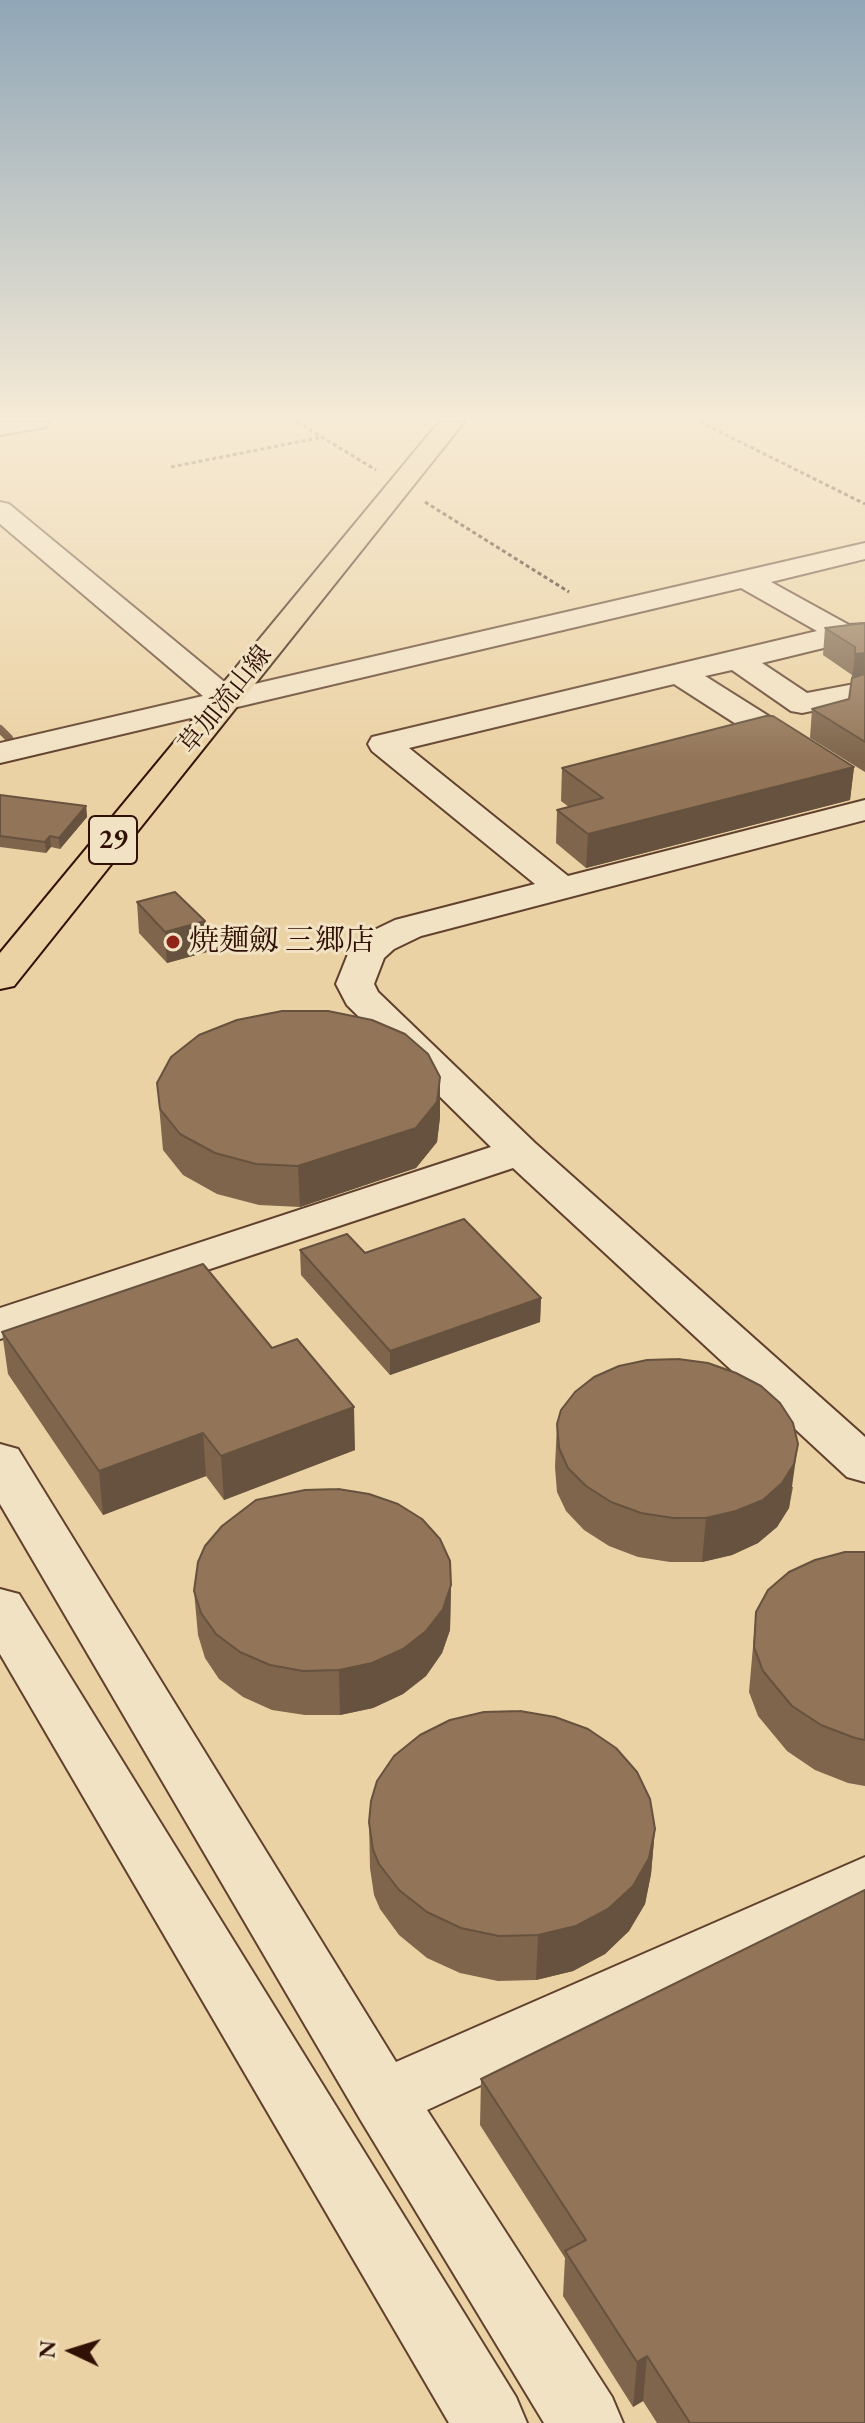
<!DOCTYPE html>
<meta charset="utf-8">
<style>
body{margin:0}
#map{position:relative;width:865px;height:2423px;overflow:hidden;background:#ebd2a4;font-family:"EB Garamond",serif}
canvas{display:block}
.north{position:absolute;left:32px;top:2311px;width:80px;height:80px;-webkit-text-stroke:6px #f2e2c4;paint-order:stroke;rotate:274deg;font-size:22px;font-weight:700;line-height:32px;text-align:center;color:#311105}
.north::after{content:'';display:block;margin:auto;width:28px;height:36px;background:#311105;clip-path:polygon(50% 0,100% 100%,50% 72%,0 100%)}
</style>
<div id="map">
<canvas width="865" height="2423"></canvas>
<div class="north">N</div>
</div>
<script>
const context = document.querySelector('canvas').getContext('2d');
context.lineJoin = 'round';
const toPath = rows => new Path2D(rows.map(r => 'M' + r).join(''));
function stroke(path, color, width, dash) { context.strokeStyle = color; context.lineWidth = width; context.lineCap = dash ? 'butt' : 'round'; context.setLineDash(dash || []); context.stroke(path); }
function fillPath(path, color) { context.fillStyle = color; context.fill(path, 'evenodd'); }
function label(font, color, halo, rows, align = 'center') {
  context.font = font + ' "EB Garamond","Noto Serif JP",serif'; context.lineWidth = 6; context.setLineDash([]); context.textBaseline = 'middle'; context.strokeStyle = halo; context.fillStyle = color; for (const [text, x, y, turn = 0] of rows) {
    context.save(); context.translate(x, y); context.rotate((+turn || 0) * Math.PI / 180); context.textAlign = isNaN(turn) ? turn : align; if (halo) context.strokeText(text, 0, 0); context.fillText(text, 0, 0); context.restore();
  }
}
stroke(toPath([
 [0,729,9,738]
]), '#7b5d44', 8);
const minor = toPath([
 [0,422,49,422,46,427,0,435,0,422],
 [0,502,9,504,233,689,865,543,865,559,771,582,849,625,865,624,865,642,844,643,762,663,807,693,865,682,865,700,802,713,791,711,732,670,705,676,813,744,817,751,813,758,801,761,789,758,674,684,409,748,568,876,865,800,865,820,421,936,394,949,384,958,374,984,378,992,535,1143,865,1437,865,1482,847,1477,513,1168,0,1339,0,1308,491,1147,347,1005,336,984,348,954,368,933,395,920,535,884,372,751,368,744,372,737,817,631,741,588,0,763,0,743,203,696,0,524,0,502],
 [0,1444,18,1449,396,2062,865,1857,865,1908,427,2110,612,2397,623,2423,544,2423,360,2119,0,1504,0,1444],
 [0,1589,19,1594,516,2397,527,2423,449,2423,0,1654,0,1589]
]);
const major = toPath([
 [439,422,464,422,14,986,0,989,0,953,439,422]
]);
stroke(minor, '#60412d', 4);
stroke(major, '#311105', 4);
stroke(toPath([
 [297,422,376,470],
 [700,422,865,504],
 [171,467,323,437],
 [425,502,569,592]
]), '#311105', 3, [4, 3]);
fillPath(minor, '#f2e2c4');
fillPath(major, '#ebd2a4');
fillPath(toPath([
 [865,623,865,772,810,738,812,709,849,699,852,675,823,655,825,628],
 [854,767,850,800,586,868,556,843,557,810,569,807,561,801,562,768],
 [0,795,86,806,87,817,60,849,51,847,46,853,0,847],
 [137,902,207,952,167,963,139,933],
 [440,1077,440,1117,437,1142,416,1168,300,1207,259,1205,217,1194,183,1175,163,1150,157,1083],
 [300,1250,365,1253,541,1298,540,1322,390,1375,301,1275],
 [2,1332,355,1450,224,1500,206,1476,103,1515,8,1374],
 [557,1424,793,1487,789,1508,777,1527,758,1543,732,1555,702,1562,670,1562,638,1557,609,1546,584,1530,566,1511,557,1492,555,1467],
 [865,1552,865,1786,848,1783,815,1770,787,1751,758,1716,749,1692,756,1612],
 [451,1585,450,1630,442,1653,426,1676,403,1694,373,1708,340,1715,305,1715,272,1710,243,1697,219,1679,205,1658,198,1635,194,1591],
 [369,1822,655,1829,651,1874,645,1904,629,1931,605,1954,573,1971,536,1980,498,1981,460,1973,427,1958,399,1935,380,1909,374,1895,370,1868],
 [481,2079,865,2423,657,2423,643,2401,633,2407,563,2296,565,2258,480,2125]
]), '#7e654c');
fillPath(toPath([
 [865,653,865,680,852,681,855,654],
 [854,767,850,800,586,868,588,834],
 [86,806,87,817,60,849,59,838],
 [50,836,51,847,46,853,45,842],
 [205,921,207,952,167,963,165,932],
 [440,1077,440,1117,437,1142,416,1168,300,1207,298,1166],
 [541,1298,540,1322,390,1375,390,1351],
 [354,1407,355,1450,224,1500,221,1456],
 [203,1433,206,1476,103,1515,99,1471],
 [798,1444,789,1508,777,1527,758,1543,732,1555,702,1562,706,1518],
 [451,1585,450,1630,442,1653,426,1676,403,1694,373,1708,340,1715,339,1670],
 [655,1829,651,1874,645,1904,629,1931,605,1954,573,1971,536,1980,538,1935],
 [647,2356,643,2401,633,2407,637,2362]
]), '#66523e');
const building = toPath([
 [865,623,865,653,855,654,855,647,825,628,865,623],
 [865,674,865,742,812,709,849,699,852,678,865,674],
 [766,716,773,716,854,767,588,834,557,810,603,798,562,768,766,716],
 [0,795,86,806,59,838,50,836,45,842,0,836,0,795],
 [175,892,205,921,165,932,137,902,175,892],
 [282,1011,328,1011,372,1020,405,1034,428,1054,440,1077,437,1102,416,1128,298,1166,256,1164,215,1153,180,1134,160,1109,157,1083,171,1057,199,1035,237,1020,282,1011],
 [464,1219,541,1298,390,1351,300,1250,347,1234,365,1253,464,1219],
 [203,1264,272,1348,297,1339,354,1407,221,1456,203,1433,99,1471,2,1332,203,1264],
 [678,1359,708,1363,736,1373,761,1386,780,1403,793,1423,798,1444,794,1464,782,1483,763,1500,736,1511,706,1518,673,1518,641,1513,611,1502,586,1486,568,1468,559,1448,557,1424,561,1410,575,1392,594,1377,619,1366,647,1360,678,1359],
 [338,1489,369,1494,398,1504,422,1519,440,1539,450,1561,451,1585,443,1609,426,1631,403,1649,372,1663,339,1670,303,1671,270,1665,240,1652,216,1634,201,1613,194,1591,198,1562,205,1546,222,1526,256,1500,305,1490,338,1489],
 [845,1552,865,1552,865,1740,855,1738,821,1725,792,1706,763,1671,754,1647,756,1612,768,1590,789,1572,815,1560,845,1552],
 [520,1711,555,1717,588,1729,616,1748,637,1772,650,1799,655,1829,649,1858,633,1886,608,1909,576,1926,538,1935,499,1936,461,1928,427,1912,399,1890,379,1864,373,1850,369,1822,371,1801,377,1781,394,1756,420,1735,450,1720,484,1712,520,1711],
 [865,1890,865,2423,690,2423,647,2356,637,2362,565,2251,586,2240,481,2079,865,1890]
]);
fillPath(building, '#927558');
stroke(building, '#66523e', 2);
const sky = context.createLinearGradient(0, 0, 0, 761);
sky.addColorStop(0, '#90a6b7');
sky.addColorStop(0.55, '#f6ebd6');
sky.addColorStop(1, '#f6ebd600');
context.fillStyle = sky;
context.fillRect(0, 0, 865, 761);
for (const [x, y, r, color] of [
 [173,942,8,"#8f2418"]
]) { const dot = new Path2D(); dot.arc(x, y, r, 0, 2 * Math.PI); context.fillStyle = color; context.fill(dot); stroke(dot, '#f2e2c4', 3); }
label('26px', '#311105', '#f2e2c4', [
 ["草加流山線",226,700,-51]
]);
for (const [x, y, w] of [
 [113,840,48]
]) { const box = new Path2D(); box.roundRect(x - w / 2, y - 24, w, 48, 6); context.fillStyle = '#f2e2c4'; context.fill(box); stroke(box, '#311105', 2); }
label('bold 28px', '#311105', null, [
 ["29",113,840]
]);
label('30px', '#311105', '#f2e2c4', [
 ["焼麺劔 三郷店",189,942]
], 'left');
</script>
